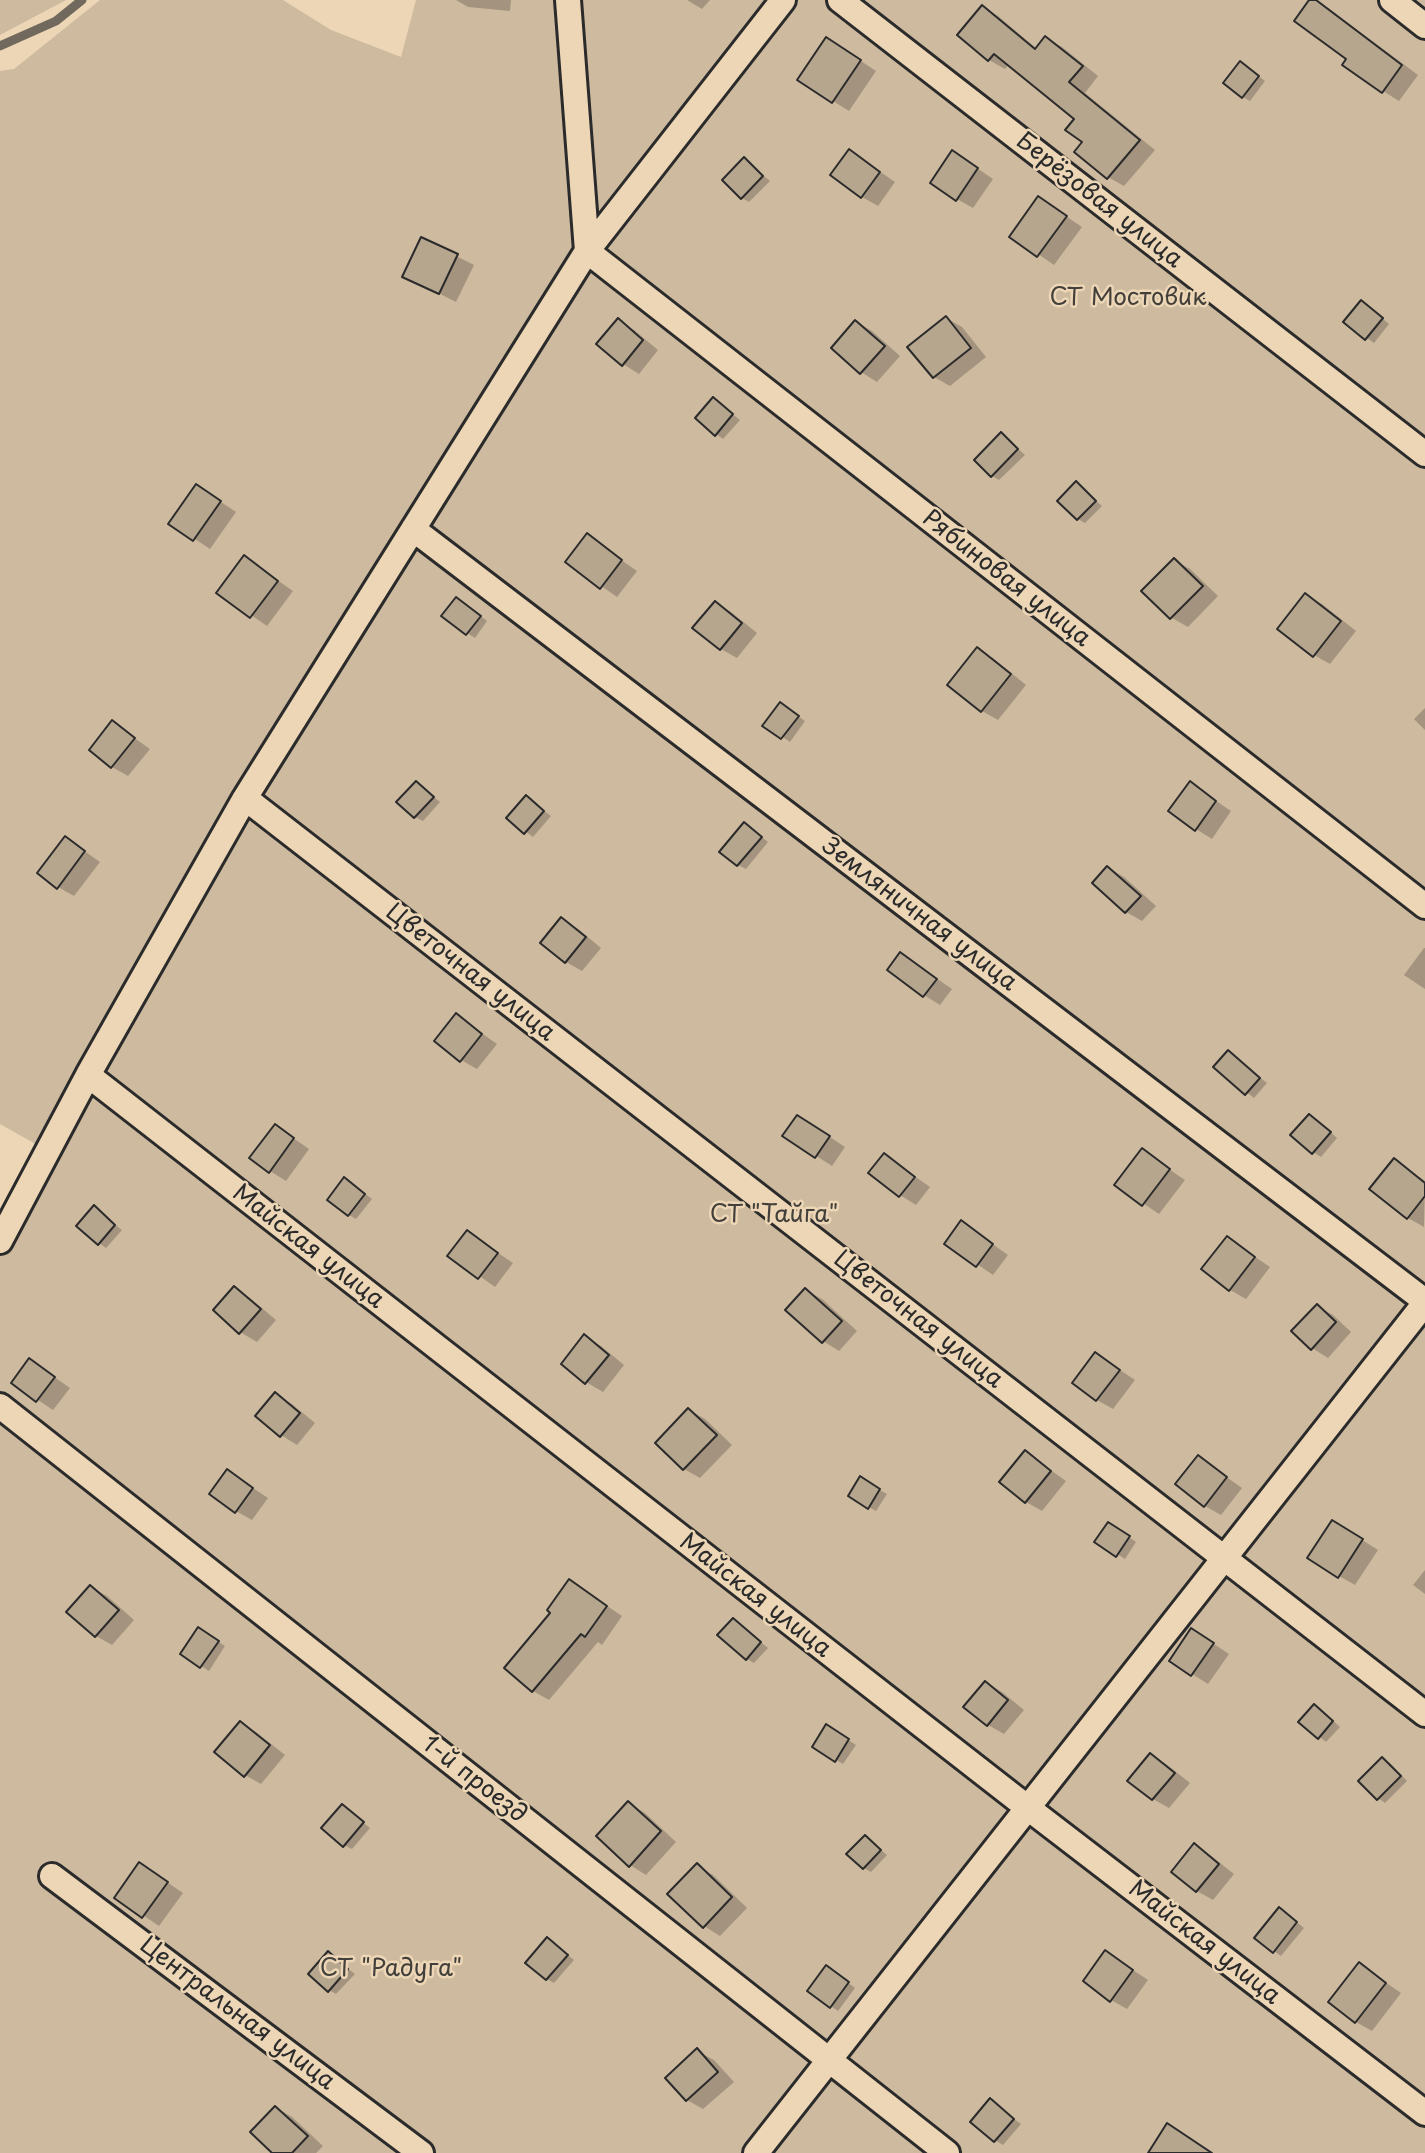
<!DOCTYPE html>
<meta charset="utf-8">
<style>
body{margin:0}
canvas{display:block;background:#ecd6b5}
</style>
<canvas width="1425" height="2153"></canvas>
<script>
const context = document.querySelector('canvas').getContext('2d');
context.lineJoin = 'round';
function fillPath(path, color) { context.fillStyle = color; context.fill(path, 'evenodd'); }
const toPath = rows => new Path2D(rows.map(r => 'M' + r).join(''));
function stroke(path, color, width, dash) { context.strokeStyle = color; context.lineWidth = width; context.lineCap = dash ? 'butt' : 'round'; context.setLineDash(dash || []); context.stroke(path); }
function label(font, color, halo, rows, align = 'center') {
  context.font = font + ' "Playpen Sans",sans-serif'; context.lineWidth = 5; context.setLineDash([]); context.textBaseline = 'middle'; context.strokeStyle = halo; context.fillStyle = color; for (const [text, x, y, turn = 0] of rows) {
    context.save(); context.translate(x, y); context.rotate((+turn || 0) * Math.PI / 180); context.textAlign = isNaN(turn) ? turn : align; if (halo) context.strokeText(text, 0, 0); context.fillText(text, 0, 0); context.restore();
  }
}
fillPath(toPath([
 [0,0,66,0,0,35],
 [100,0,283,0,331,30,401,57,416,0,1425,0,1425,2153,0,2153,0,1241,48,1151,0,1124,0,71,14,69]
]), '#cdba9f');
fillPath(toPath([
 [456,0,511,0,510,11,468,7],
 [687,0,710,0,702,9],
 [1311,0,1328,8,1418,75,1399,101,1383,91,1348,59],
 [982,7,998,16,1037,49,1046,38,1062,47,1098,76,1085,93,1155,150,1124,186,1108,177,1084,142,1077,118,1009,64,1005,69,989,60],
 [843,49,876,71,849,111,833,101],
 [1248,68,1265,81,1250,101,1243,97],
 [850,151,895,182,878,206,862,197],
 [744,160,770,181,749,202,742,198],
 [968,162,993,179,973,208,957,199],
 [1039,198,1082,227,1054,265,1012,236],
 [422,239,474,265,456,302,405,276],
 [1369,307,1389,324,1374,343,1345,322],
 [946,318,962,327,986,357,950,386,934,377],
 [618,321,634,330,658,350,639,374,623,364],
 [856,322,872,331,900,356,877,382,861,372],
 [713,399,740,420,723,439,716,434],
 [1002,434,1025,455,999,480,992,476],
 [1076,484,1102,506,1085,523,1078,519],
 [212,496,236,512,210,549,171,523],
 [587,536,637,571,617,597,567,562],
 [244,557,293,591,267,626,218,592],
 [1174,560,1190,569,1218,596,1188,627,1172,618,1144,591],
 [1306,595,1322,604,1356,631,1330,664,1314,655],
 [464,603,487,621,475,638,467,633],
 [715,603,731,612,757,633,737,658,721,649],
 [977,649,993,658,1026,685,998,720,982,711,949,685],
 [1425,708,1425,730,1414,719],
 [788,709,805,721,790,742,765,725],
 [113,723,150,749,128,776,112,767],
 [417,783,440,802,423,821,415,817],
 [1191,784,1231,811,1212,839,1196,829],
 [526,797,551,816,533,837,508,818],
 [751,829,768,842,746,869,738,865],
 [66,838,100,862,74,896,58,887],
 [1108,868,1124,877,1156,906,1142,921,1126,912],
 [561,919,577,928,601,948,582,971,566,962,542,942],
 [1424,948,1425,948,1425,989,1404,975],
 [901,954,952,989,940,1005,924,995],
 [456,1015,497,1044,477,1069,461,1060],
 [1228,1052,1267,1083,1254,1098,1215,1067],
 [1317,1120,1337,1138,1321,1157,1313,1152],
 [276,1126,309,1149,286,1181,270,1171],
 [813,1126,845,1147,832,1166,785,1136],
 [1142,1151,1185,1180,1159,1214,1116,1185],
 [884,1155,930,1187,916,1205,900,1195],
 [1395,1160,1425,1181,1424,1227,1408,1218],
 [352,1184,372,1199,356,1219,349,1215],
 [94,1208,122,1230,106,1248,99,1243],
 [961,1222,1008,1255,993,1275,946,1243],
 [467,1232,513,1263,495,1287,450,1255],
 [1227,1238,1270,1267,1246,1299,1230,1290],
 [234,1288,250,1298,276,1320,257,1342,240,1332,215,1310],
 [805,1290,822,1299,857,1331,839,1351,823,1341],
 [1317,1306,1333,1315,1351,1332,1328,1358,1312,1348],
 [585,1337,601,1346,624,1365,603,1392,586,1382,563,1363],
 [1096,1354,1135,1380,1113,1409,1097,1400],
 [30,1360,70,1388,53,1410,13,1383],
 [276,1395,292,1404,315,1423,297,1445,281,1435],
 [689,1410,705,1419,732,1445,700,1478,684,1469],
 [1025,1452,1066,1481,1042,1511,1026,1502],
 [1198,1457,1242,1488,1221,1515,1205,1506],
 [227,1471,268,1498,252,1520,236,1511],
 [860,1479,887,1494,876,1511,850,1496],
 [1116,1528,1136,1542,1125,1559,1097,1541],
 [1348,1531,1378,1550,1355,1585,1339,1576],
 [1425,1570,1425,1594,1413,1585],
 [91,1587,107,1596,134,1620,112,1645,96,1636],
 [585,1591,622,1616,602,1645,598,1642,549,1700,533,1691,553,1612],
 [733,1620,768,1648,754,1663,747,1659],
 [206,1633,225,1646,209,1671,182,1654],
 [1208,1640,1229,1654,1208,1684,1192,1674],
 [986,1683,1002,1692,1024,1710,1004,1734,988,1725],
 [1322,1711,1340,1727,1326,1742,1301,1722],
 [240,1723,256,1732,285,1755,261,1784,245,1775],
 [826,1726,856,1745,843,1764,814,1746],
 [1150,1755,1166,1764,1190,1783,1169,1808,1153,1799],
 [1382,1759,1390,1763,1407,1781,1385,1803,1378,1798],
 [628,1803,645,1813,676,1842,646,1875,630,1865],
 [342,1806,370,1828,352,1849,344,1845],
 [865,1837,887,1855,871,1872,864,1868],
 [1194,1846,1210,1855,1234,1874,1213,1900,1197,1891,1173,1871],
 [140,1864,183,1893,159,1926,116,1897],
 [697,1866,713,1875,747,1908,720,1936,704,1926],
 [1286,1914,1304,1928,1281,1956,1274,1951],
 [547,1939,574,1960,554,1983,547,1979],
 [1106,1952,1148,1980,1127,2009,1111,2000],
 [329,1954,355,1974,336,1994,329,1990],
 [1359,1964,1401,1993,1372,2031,1356,2022],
 [834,1972,855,1988,838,2011,809,1991],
 [697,2051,714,2060,734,2082,703,2109,687,2100],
 [990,2101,1021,2124,1003,2145,995,2140],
 [276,2108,292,2117,323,2146,316,2153,275,2153]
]), '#0003');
stroke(toPath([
 [0,46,56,21,82,0]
]), '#71695d', 9);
const building = toPath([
 [1309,0,1316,0,1402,65,1382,93,1342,65,1346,59,1294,21,1309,0],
 [982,5,1035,49,1045,36,1083,66,1069,82,1140,140,1107,179,1074,152,1082,142,1065,130,1074,119,994,54,988,61,957,35,982,5],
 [826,37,861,60,832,103,797,80,826,37],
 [1240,61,1259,76,1242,98,1223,83,1240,61],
 [849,149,880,172,861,198,830,175,849,149],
 [952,150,978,168,956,201,930,183,952,150],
 [744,157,763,176,741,199,722,180,744,157],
 [1038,196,1067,216,1037,257,1009,237,1038,196],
 [421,237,458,254,439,294,402,277,421,237],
 [1361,300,1383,318,1365,340,1343,322,1361,300],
 [946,316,971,348,933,378,907,347,946,316],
 [618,318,643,340,622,366,596,344,618,318],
 [855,320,885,346,860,374,831,348,855,320],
 [713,397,733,414,715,436,695,418,713,397],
 [1001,432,1018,449,991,477,974,460,1001,432],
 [1076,481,1096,501,1077,520,1057,501,1076,481],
 [196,484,221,501,193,541,168,524,196,484],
 [587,533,622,560,600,589,565,562,587,533],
 [244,555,278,581,250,618,216,593,244,555],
 [1174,558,1203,586,1170,619,1141,591,1174,558],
 [1305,593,1341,621,1313,657,1277,629,1305,593],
 [456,597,481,616,466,635,441,616,456,597],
 [715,601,742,623,720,650,692,628,715,601],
 [977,647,1011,674,981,712,947,685,977,647],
 [780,702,799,716,781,739,762,726,780,702],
 [112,720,135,738,111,768,89,750,112,720],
 [416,781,434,797,414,818,396,802,416,781],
 [1190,781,1216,801,1195,831,1168,811,1190,781],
 [526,795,544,811,524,834,506,818,526,795],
 [744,822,762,837,737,866,719,852,744,822],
 [65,836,85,851,57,889,37,873,65,836],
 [1107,866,1141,896,1125,913,1092,883,1107,866],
 [561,917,586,937,565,963,540,943,561,917],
 [900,952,937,979,923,997,887,970,900,952],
 [456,1013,482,1034,460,1062,434,1041,456,1013],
 [1228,1050,1260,1078,1245,1095,1213,1067,1228,1050],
 [1309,1114,1331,1132,1312,1154,1290,1135,1309,1114],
 [797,1115,830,1136,815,1158,782,1136,797,1115],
 [275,1124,294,1138,269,1173,249,1158,275,1124],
 [1142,1148,1170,1169,1142,1206,1114,1185,1142,1148],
 [884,1153,915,1177,899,1197,868,1173,884,1153],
 [1394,1158,1425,1183,1425,1196,1407,1219,1369,1189,1394,1158],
 [344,1177,365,1194,348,1216,327,1200,344,1177],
 [94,1205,115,1225,98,1245,76,1226,94,1205],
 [961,1220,993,1244,976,1267,944,1244,961,1220],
 [467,1230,498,1253,478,1279,447,1256,467,1230],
 [1227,1236,1255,1257,1229,1291,1201,1269,1227,1236],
 [234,1286,261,1309,239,1334,213,1310,234,1286],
 [805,1288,842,1321,822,1343,785,1310,805,1288],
 [1317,1304,1336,1322,1311,1350,1291,1331,1317,1304],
 [584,1334,609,1355,585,1384,561,1364,584,1334],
 [1095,1352,1120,1370,1096,1401,1072,1383,1095,1352],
 [29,1358,55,1377,36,1402,11,1383,29,1358],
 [275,1392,300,1413,280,1437,255,1416,275,1392],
 [688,1408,717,1435,683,1470,655,1443,688,1408],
 [1025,1450,1051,1471,1025,1503,999,1482,1025,1450],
 [1198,1455,1227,1477,1204,1507,1175,1484,1198,1455],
 [227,1469,253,1488,235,1513,209,1494,227,1469],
 [860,1476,880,1489,868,1509,848,1496,860,1476],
 [1332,1520,1363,1539,1338,1578,1307,1558,1332,1520],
 [1108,1522,1130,1536,1116,1557,1094,1542,1108,1522],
 [569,1579,607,1606,585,1637,581,1634,532,1692,504,1668,550,1613,547,1610,569,1579],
 [90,1585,119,1610,95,1637,66,1612,90,1585],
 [733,1618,761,1642,746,1660,717,1635,733,1618],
 [198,1627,219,1641,200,1668,180,1654,198,1627],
 [1191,1628,1214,1643,1191,1676,1169,1661,1191,1628],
 [985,1681,1008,1700,987,1726,963,1707,985,1681],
 [1314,1704,1333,1721,1318,1739,1298,1722,1314,1704],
 [240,1721,270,1745,244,1777,214,1752,240,1721],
 [826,1724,849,1739,835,1762,812,1747,826,1724],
 [1150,1753,1175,1773,1152,1800,1127,1781,1150,1753],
 [1382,1757,1401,1776,1377,1800,1358,1781,1382,1757],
 [628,1801,661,1831,629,1867,596,1836,628,1801],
 [342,1804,364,1822,343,1847,321,1828,342,1804],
 [865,1835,881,1850,863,1869,846,1854,865,1835],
 [1194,1843,1219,1864,1196,1892,1171,1872,1194,1843],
 [139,1862,168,1882,142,1918,114,1898,139,1862],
 [697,1863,732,1897,703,1928,667,1894,697,1863],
 [1279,1907,1297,1922,1273,1953,1254,1938,1279,1907],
 [547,1937,568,1955,546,1980,525,1963,547,1937],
 [1105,1950,1133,1970,1110,2002,1083,1981,1105,1950],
 [328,1951,348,1969,328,1992,308,1974,328,1951],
 [1359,1962,1386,1983,1355,2023,1328,2002,1359,1962],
 [826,1965,849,1982,830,2008,807,1991,826,1965],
 [697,2048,718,2072,686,2101,665,2078,697,2048],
 [990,2098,1014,2119,994,2142,970,2122,990,2098],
 [275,2106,308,2136,292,2153,272,2153,250,2132,275,2106],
 [1167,2123,1212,2153,1148,2153,1167,2123]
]);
fillPath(building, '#b6a68e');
stroke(building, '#2b2b2b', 2);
const minor = toPath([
 [568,0,587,251],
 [840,0,1425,454],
 [1392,0,1425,26],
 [587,251,1425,906],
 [413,529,1425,1301],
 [245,798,1425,1714],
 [88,1075,1028,1808,1425,2113],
 [0,1241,88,1075,245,798,587,251,783,0],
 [0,1406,947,2153],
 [52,1876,421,2153],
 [756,2153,1425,1303]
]);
stroke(minor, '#2b2b2b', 30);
stroke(minor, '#ecd6b5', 24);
label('24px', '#2b2b2b', '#ecd6b5', [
 ["Берёзовая улица",1099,201,38],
 ["Рябиновая улица",1006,579,38],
 ["Земляничная улица",919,915,37],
 ["Цветочная улица",470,973,38],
 ["Майская улица",308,1247,38],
 ["Цветочная улица",918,1320,38],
 ["Майская улица",755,1596,38],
 ["1-й проезд",474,1780,38],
 ["Майская улица",1204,1943,38],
 ["Центральная улица",237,2014,37]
]);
label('24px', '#43403c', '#ecd6b5', [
 ["СТ Мостовик",1128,298],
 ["СТ \"Тайга\"",774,1215],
 ["СТ \"Радуга\"",391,1969]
]);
</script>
